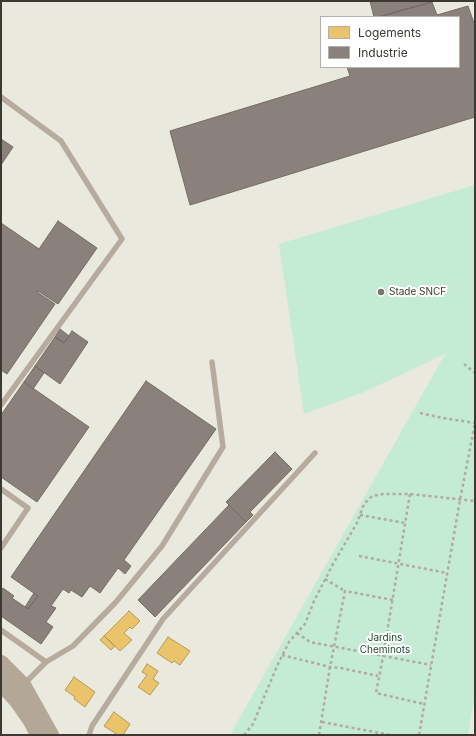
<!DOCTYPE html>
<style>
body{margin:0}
#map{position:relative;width:476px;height:736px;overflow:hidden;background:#eae9de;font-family:Inter,sans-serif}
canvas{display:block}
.frame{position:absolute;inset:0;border:2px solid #3b3931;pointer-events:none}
.legend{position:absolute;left:320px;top:16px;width:140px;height:52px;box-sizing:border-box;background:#fff;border:1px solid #b1b0ad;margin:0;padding:5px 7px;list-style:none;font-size:12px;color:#3b3931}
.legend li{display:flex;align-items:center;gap:8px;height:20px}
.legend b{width:20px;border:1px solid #b1b0ad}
</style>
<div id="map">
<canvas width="476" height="736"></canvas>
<div class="frame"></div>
<ul class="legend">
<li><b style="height:11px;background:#e9c46a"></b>Logements</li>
<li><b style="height:11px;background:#8a817c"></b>Industrie</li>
</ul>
</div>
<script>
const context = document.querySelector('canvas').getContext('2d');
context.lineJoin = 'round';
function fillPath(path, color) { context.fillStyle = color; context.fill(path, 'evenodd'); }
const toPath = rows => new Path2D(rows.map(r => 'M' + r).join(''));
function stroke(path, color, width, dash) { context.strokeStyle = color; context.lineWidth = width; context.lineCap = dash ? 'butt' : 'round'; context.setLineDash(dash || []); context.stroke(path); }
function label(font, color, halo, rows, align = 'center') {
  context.font = font + ' Inter,sans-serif'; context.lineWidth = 4; context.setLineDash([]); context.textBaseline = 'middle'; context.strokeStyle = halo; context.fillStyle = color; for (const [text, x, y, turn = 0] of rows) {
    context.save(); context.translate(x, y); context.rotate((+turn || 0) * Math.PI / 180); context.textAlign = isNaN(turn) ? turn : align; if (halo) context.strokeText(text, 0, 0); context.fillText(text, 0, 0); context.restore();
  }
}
fillPath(toPath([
 [475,185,475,693,468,735,230,735,445,354,364,392,304,414,279,244]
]), '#c4ebd4');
const homes = toPath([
 [129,611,140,621,132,629,130,627,124,633,132,640,120,651,104,636,129,611],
 [104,636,115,646,111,650,100,640,104,636],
 [168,637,190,651,180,665,174,661,172,663,157,653,168,637],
 [147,664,158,671,153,679,159,683,150,695,138,687,147,675,142,672,147,664],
 [74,677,95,692,85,707,74,699,75,697,65,690,74,677],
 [114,712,130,724,123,735,118,735,104,726,114,712]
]);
fillPath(homes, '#e9c46a');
stroke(homes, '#b59a59', 1);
const industry = toPath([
 [370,1,432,1,432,2,378,17,374,17,370,1],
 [432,2,437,15,468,6,475,26,475,117,190,205,170,131,350,76,347,67,459,67,459,17,378,17,432,2],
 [1,139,13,147,1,165,1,139],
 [58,221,97,248,58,304,38,291,37,292,55,304,7,374,1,370,1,223,39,249,58,221],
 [60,329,69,336,64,343,55,337,60,329],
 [72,331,88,342,60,384,35,366,55,337,64,343,72,331],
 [35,366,44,373,33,389,24,382,35,366],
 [146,381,216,429,124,560,131,566,125,574,118,568,100,593,90,586,82,597,71,590,69,593,63,589,51,606,56,608,46,622,53,627,41,644,1,616,1,591,3,588,14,596,12,598,28,609,38,596,11,577,146,381],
 [24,382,89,427,37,502,1,477,1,415,24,382],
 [275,452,292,469,250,512,253,515,246,522,226,502,275,452],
 [229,505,246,522,155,617,138,600,229,505],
 [34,593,38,596,28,609,25,607,34,593]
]);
fillPath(industry, '#8a817c');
stroke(industry, '#726b66', 1);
stroke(toPath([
 [464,364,475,373],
 [420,413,443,418,475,423],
 [410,494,383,657,376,693,424,704],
 [360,515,405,523],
 [359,556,447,573],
 [325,579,345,591],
 [297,633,310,642,431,665],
 [282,655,330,667,341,668,378,676],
 [322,722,390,735],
 [244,735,253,724,277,666,289,642,305,624,314,601,333,564,357,523,364,504,372,496,383,494,410,494,475,501],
 [319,735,330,667,345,591,393,600],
 [419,735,460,500,475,423]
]), '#b1aa9f', 2.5, [3, 3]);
stroke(toPath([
 [1,97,61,141,122,239,1,405],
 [1,489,28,508,1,548],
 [1,630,46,662],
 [24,684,46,662,73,646,116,602,162,546,223,447,212,362],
 [89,735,92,726,163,619,315,453]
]), '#b6ab9c', 5.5);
stroke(toPath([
 [1,663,23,685,51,735],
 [1,683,17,701,31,721,38,735]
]), '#b3a897', 16);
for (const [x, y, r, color] of [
 [381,292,4,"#78776e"]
]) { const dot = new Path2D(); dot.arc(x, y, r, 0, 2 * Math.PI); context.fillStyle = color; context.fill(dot); stroke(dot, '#fff', 1.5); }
label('10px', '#3b3931', '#fff', [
 ["Stade SNCF",389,292]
], 'left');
label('10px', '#204837', '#fff', [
 ["Jardins",385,638],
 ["Cheminots",385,650]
]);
</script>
